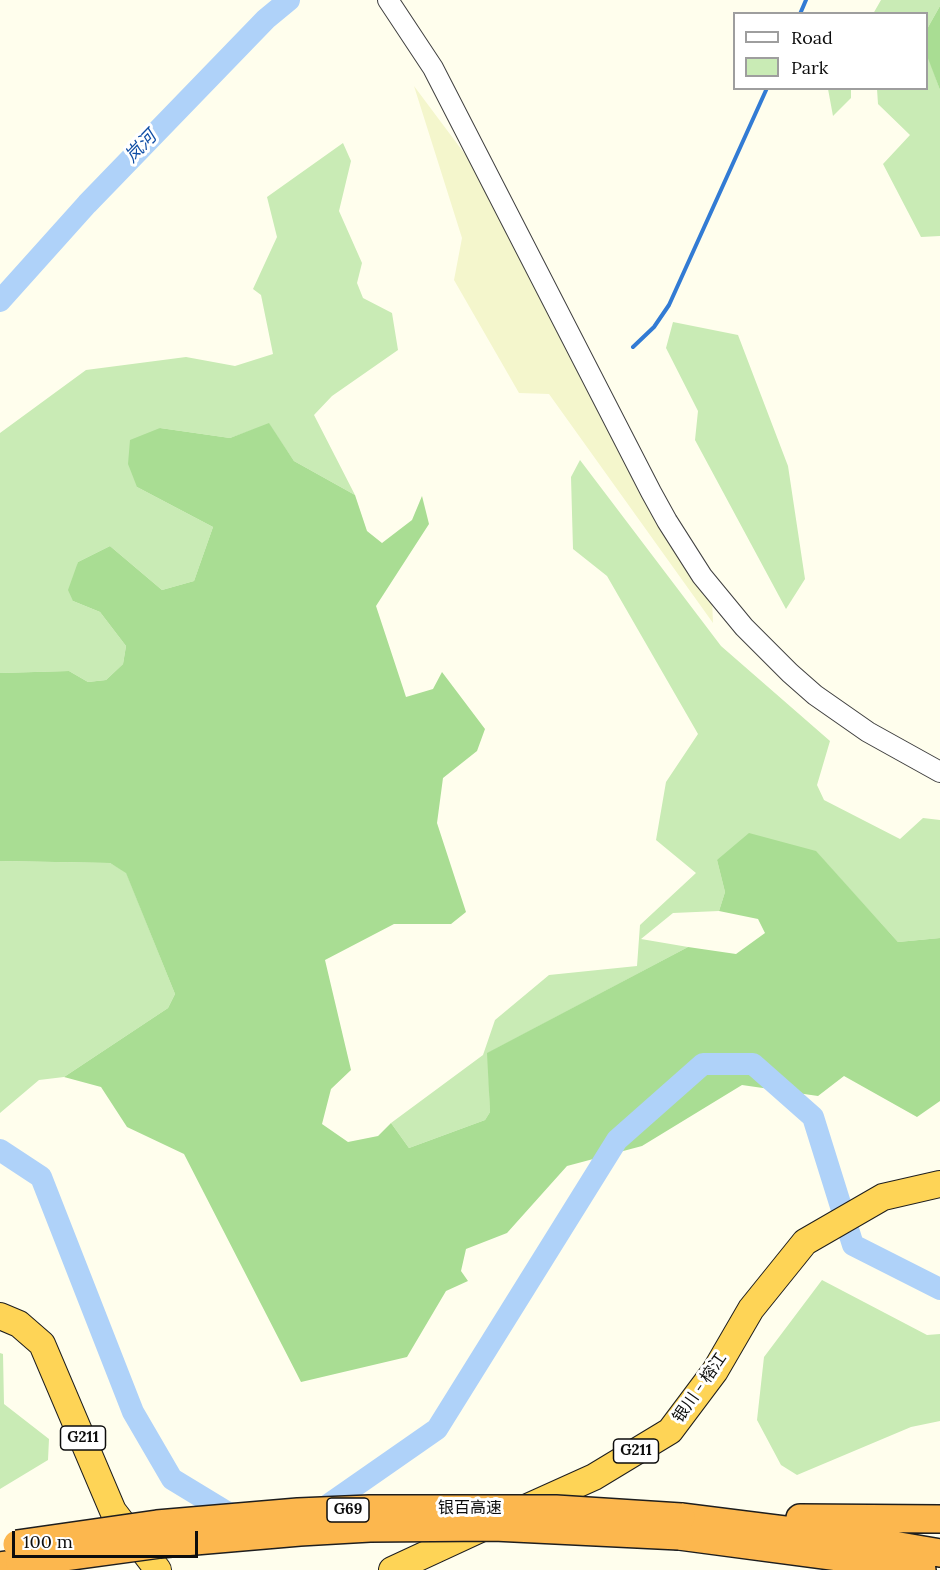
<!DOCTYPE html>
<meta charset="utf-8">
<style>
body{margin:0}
#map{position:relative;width:940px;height:1570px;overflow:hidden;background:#fffeed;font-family:Lora,serif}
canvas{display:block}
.legend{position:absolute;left:733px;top:12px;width:195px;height:78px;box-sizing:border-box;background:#fff;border:2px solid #9e9e9e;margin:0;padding:8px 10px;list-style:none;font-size:18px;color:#0d0d0d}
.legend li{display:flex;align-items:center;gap:12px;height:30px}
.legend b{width:30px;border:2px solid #9e9e9e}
.scale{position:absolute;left:12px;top:1531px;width:186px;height:27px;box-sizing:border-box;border:3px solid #0d0d0d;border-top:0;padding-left:8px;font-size:18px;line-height:21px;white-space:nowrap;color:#0d0d0d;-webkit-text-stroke:4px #fff;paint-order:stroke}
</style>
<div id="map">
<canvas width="940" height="1570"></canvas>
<ul class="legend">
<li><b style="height:8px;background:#fff"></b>Road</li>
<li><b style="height:16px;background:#c9ebb5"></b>Park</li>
</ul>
<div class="scale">100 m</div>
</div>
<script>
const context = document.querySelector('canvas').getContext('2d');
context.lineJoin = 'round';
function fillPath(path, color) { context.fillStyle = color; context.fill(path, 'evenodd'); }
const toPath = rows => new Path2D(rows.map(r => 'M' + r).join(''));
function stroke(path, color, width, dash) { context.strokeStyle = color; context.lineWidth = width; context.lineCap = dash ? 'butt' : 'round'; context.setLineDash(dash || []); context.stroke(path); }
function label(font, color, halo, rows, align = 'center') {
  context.font = font + ' Lora,"Noto Sans SC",serif'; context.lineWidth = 6; context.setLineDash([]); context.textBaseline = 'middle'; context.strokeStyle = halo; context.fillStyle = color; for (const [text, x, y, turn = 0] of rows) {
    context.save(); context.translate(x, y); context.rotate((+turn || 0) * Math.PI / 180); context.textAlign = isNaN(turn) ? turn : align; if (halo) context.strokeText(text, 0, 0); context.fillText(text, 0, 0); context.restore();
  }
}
fillPath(toPath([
 [414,86,494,193,712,599,713,623,549,394,519,393,454,280,462,238]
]), '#f4f6cc');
fillPath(toPath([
 [881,0,940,0,940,6,927,29,926,14,873,14],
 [927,53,940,90,940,236,921,237,883,164,910,135,878,104,877,89,926,88],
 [828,89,851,89,851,98,833,116],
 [343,143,351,161,339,211,362,263,357,283,363,298,392,313,398,350,332,396,314,415,355,495,294,461,269,424,230,438,160,428,137,487,213,527,194,581,162,590,110,546,78,562,73,601,100,612,126,646,123,664,106,680,88,682,69,671,0,673,0,433,86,370,186,357,235,366,273,354,261,295,253,289,277,237,267,197],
 [673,322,738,335,788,466,805,579,786,609,695,440,698,411,666,348],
 [580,460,721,646,830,741,817,785,824,800,900,839,923,818,940,820,940,938,898,942,816,852,717,860,725,892,719,911,673,913,641,939,688,947,488,1053,490,1112,485,1120,409,1148,391,1123,483,1055,495,1020,549,975,637,966,640,925,696,873,656,840,666,782,698,734,607,576,573,549,571,477],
 [0,861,110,863,126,872,175,994,168,1008,64,1077,39,1080,0,1113],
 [822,1280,927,1335,940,1334,940,1421,911,1427,797,1475,781,1465,757,1420,764,1357],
 [0,1353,3,1354,4,1404,49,1439,48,1460,0,1489]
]), '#c9ebb5');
fillPath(toPath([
 [940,6,940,90,926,53,927,29],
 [269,423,294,461,355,495,367,531,382,543,412,520,422,496,429,524,376,606,406,697,433,689,442,672,485,729,477,751,443,778,437,823,466,912,451,924,394,924,325,960,351,1070,331,1089,322,1124,348,1142,378,1136,391,1123,409,1148,485,1120,490,1112,487,1053,688,947,736,954,765,933,758,919,719,911,725,892,717,860,749,833,816,851,898,942,940,938,940,1101,917,1117,844,1076,818,1096,742,1085,642,1146,567,1166,507,1233,466,1249,461,1271,468,1281,446,1291,407,1357,301,1382,184,1154,127,1127,101,1087,64,1077,168,1008,175,994,126,873,110,863,0,861,0,673,69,671,88,682,106,680,123,664,126,646,100,612,73,601,68,590,78,562,110,546,162,590,194,581,213,527,137,487,128,464,130,440,160,428,230,438]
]), '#a9dd93');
stroke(toPath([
 [800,14,806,0],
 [633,347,654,327,669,305,767,88]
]), '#327bd4', 4);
stroke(toPath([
 [0,301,87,204,266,19,289,0],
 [0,1150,41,1177,133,1412,172,1479,228,1513,242,1514],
 [315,1514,437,1429,617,1140,703,1064,753,1064,813,1117,853,1245,940,1289]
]), '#afd2f9', 22);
const tertiary = toPath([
 [388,0,433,68,651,492,667,521,702,576,744,627,790,673,815,695,868,732,940,772]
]);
const trunk = toPath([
 [0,1316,19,1324,42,1344,113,1511,158,1570],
 [523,1509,594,1477,670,1431,715,1371,751,1309,805,1242,883,1197,940,1184],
 [392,1570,487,1526]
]);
const motorway = toPath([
 [681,1517,864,1540,940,1553],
 [800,1518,940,1519],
 [679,1536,861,1560,922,1570],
 [0,1566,20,1563]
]);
stroke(tertiary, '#404040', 22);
stroke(trunk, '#1e1e1e', 28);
stroke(motorway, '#1e1e1e', 30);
stroke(tertiary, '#fff', 20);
stroke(trunk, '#fed456', 26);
stroke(motorway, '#fcb74e', 27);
const motorwayBridge = toPath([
 [17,1544,157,1524,298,1512,369,1509,556,1509,681,1517],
 [20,1563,160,1544,300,1532,370,1528,494,1527,679,1536]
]);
stroke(motorwayBridge, '#1e1e1e', 30, []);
stroke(motorwayBridge, '#fcb74e', 27);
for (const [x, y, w] of [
 [83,1438,45],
 [636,1451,45],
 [348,1510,42]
]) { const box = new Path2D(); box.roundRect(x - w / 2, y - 12, w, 24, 4.5); context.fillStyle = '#fff'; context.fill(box); stroke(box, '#0d0d0d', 1.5); }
label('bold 15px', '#0d0d0d', null, [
 ["G211",83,1438],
 ["G211",636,1451],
 ["G69",348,1510]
]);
label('16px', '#0d0d0d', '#fff', [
 ["银川 - 榕江",700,1388,-55],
 ["银百高速",470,1508]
]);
label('italic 18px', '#104ea5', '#fff', [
 ["岚河",141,147,-46]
]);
</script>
